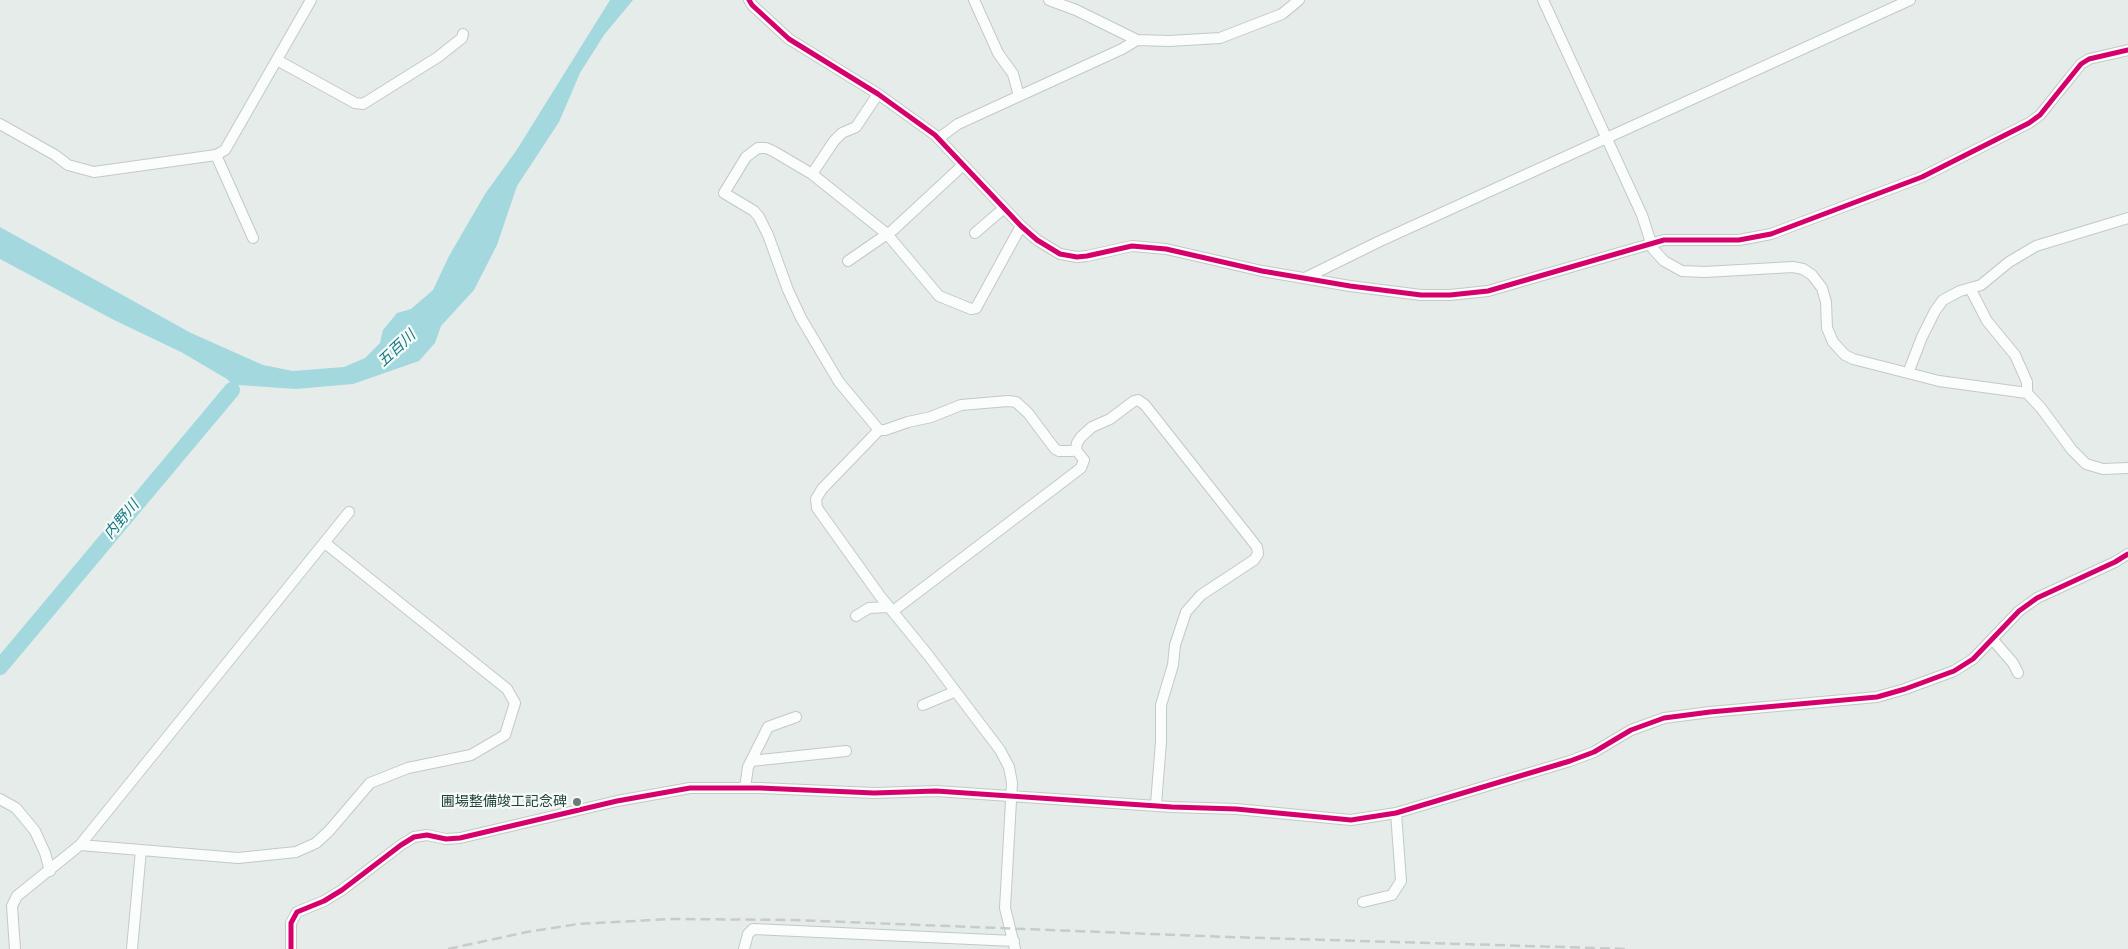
<!DOCTYPE html>
<meta charset="utf-8">
<style>
body{margin:0}
canvas{display:block;background:#e6ece9}
</style>
<canvas width="2128" height="949"></canvas>
<script>
const context = document.querySelector('canvas').getContext('2d');
context.lineJoin = 'round';
function fillPath(path, color) { context.fillStyle = color; context.fill(path, 'evenodd'); }
const toPath = rows => new Path2D(rows.map(r => 'M' + r).join(''));
function stroke(path, color, width, dash) { context.strokeStyle = color; context.lineWidth = width; context.lineCap = dash ? 'butt' : 'round'; context.setLineDash(dash || []); context.stroke(path); }
function label(font, color, halo, rows, align = 'center') {
  context.font = font + ' "DM Sans","Noto Sans JP",sans-serif'; context.lineWidth = 4.5; context.setLineDash([]); context.textBaseline = 'middle'; context.strokeStyle = halo; context.fillStyle = color; for (const [text, x, y, turn = 0] of rows) {
    context.save(); context.translate(x, y); context.rotate((+turn || 0) * Math.PI / 180); context.textAlign = isNaN(turn) ? turn : align; if (halo) context.strokeText(text, 0, 0); context.fillText(text, 0, 0); context.restore();
  }
}
fillPath(toPath([
 [610,0,633,0,604,35,580,73,559,122,517,186,497,245,474,290,441,326,435,343,419,361,353,384,296,389,238,385,219,407,217,405,232,384,227,379,181,352,114,320,0,259,0,227,191,333,263,365,293,371,344,367,365,358,380,343,383,330,397,313,411,309,433,290,449,256,485,194,516,151]
]), '#a3d9de');
stroke(toPath([
 [0,667,232,390]
]), '#a3d9de', 16);
const minor = toPath([
 [749,0,752,5,789,39,878,94,935,135,1021,226,1037,240,1060,254,1077,257,1087,256,1132,246,1166,249,1262,271,1350,286,1421,295,1450,295,1488,291,1664,240,1739,240,1771,234,1922,177,2029,123,2040,115,2052,100,2081,64,2089,59,2128,50],
 [974,0,998,53,1013,74,1019,96],
 [1049,0,1076,10,1137,40,1169,41,1220,38,1282,14,1299,0],
 [1543,0,1642,215,1653,249,1664,261,1682,271,1705,272,1793,267,1803,269,1812,275,1822,288,1826,302,1827,328,1833,342,1845,355,1853,359,1939,381,2027,393,2041,408,2072,450,2086,464,2103,469,2128,468],
 [277,60,355,103,363,104,438,57,462,38,463,34],
 [878,94,856,127,842,133,834,141,812,174,773,151,766,148,758,148,746,157,724,193,754,211,759,217,768,235,788,290,801,318,839,382,879,430,822,489,816,499,817,508,880,596,928,655,1000,750,1009,767,1012,783,1005,908,1015,949],
 [0,124,55,155,68,165,94,172,216,155,225,150,311,0],
 [939,138,958,124,1122,49,1137,40],
 [216,155,253,238],
 [812,174,887,234,939,296,971,309,976,308,1021,226],
 [975,233,1003,209],
 [848,261,893,230,962,166],
 [1305,278,1378,242,1910,0],
 [1970,288,1987,321,2015,355,2027,382,2027,393],
 [1908,373,1922,337,1935,311,1943,300,1960,291,1981,285,2009,262,2036,246,2128,218],
 [879,430,885,430,908,422,931,417,961,405,1008,401,1016,402,1028,413,1055,449,1059,451,1071,451,1076,450,1077,443,1081,437,1092,427,1110,419,1134,401,1138,400,1145,405,1257,547,1258,554,1254,560,1201,595,1186,612,1175,645,1173,665,1161,705,1161,742,1156,804],
 [893,611,1081,468,1084,460,1076,450],
 [856,616,869,608,889,607],
 [1993,640,2013,663,2018,673],
 [923,705,954,692],
 [751,761,846,751],
 [745,788,748,767,768,727,796,717],
 [0,799,16,808,35,831,45,853,50,871],
 [80,845,238,858,296,852,316,843,329,831,370,783,408,768,471,755,505,735,515,703,507,689,325,543],
 [1363,902,1392,895,1401,881,1396,813],
 [15,949,12,906,17,896,80,845,349,512],
 [132,949,141,850],
 [291,949,291,923,297,912,324,901,342,890,401,845,414,837,427,835,446,839,460,838,617,801,690,788,760,788,874,793,936,791,1172,807,1236,809,1351,820,1396,813,1570,761,1594,752,1631,730,1664,718,1710,712,1877,697,1905,689,1954,671,1973,659,2019,611,2037,598,2115,562,2128,554],
 [744,949,748,934,753,929,1014,941]
]);
stroke(minor, '#c3c9c6', 12);
stroke(minor, '#fbfcfc', 10);
stroke(toPath([
 [448,949,527,932,578,924,671,919,794,920,1229,937,1628,949]
]), '#c7ccca', 2.5, [10, 5]);
stroke(toPath([
 [749,0,752,5,789,39,878,94,935,135,1021,226,1037,240,1060,254,1077,257,1087,256,1132,246,1166,249,1262,271,1350,286,1421,295,1450,295,1488,291,1664,240,1739,240,1771,234,1922,177,2029,123,2040,115,2052,100,2081,64,2089,59,2128,50],
 [291,949,291,923,297,912,324,901,342,890,401,845,414,837,427,835,446,839,460,838,617,801,690,788,760,788,874,793,936,791,1172,807,1236,809,1351,820,1396,813,1570,761,1594,752,1631,730,1664,718,1710,712,1877,697,1905,689,1954,671,1973,659,2019,611,2037,598,2115,562,2128,554]
]), '#d6006c', 5);
for (const [x, y, r, color] of [
 [577,802,5,"#667e75"]
]) { const dot = new Path2D(); dot.arc(x, y, r, 0, 2 * Math.PI); context.fillStyle = color; context.fill(dot); stroke(dot, '#f5faf7', 2); }
label('14px', '#214237', '#f5faf7', [
 ["圃場整備竣工記念碑",567,802]
], 'right');
label('italic 15px', '#147986', '#f5faf7', [
 ["五百川",397,349,-43],
 ["内野川",122,520,-50]
]);
</script>
